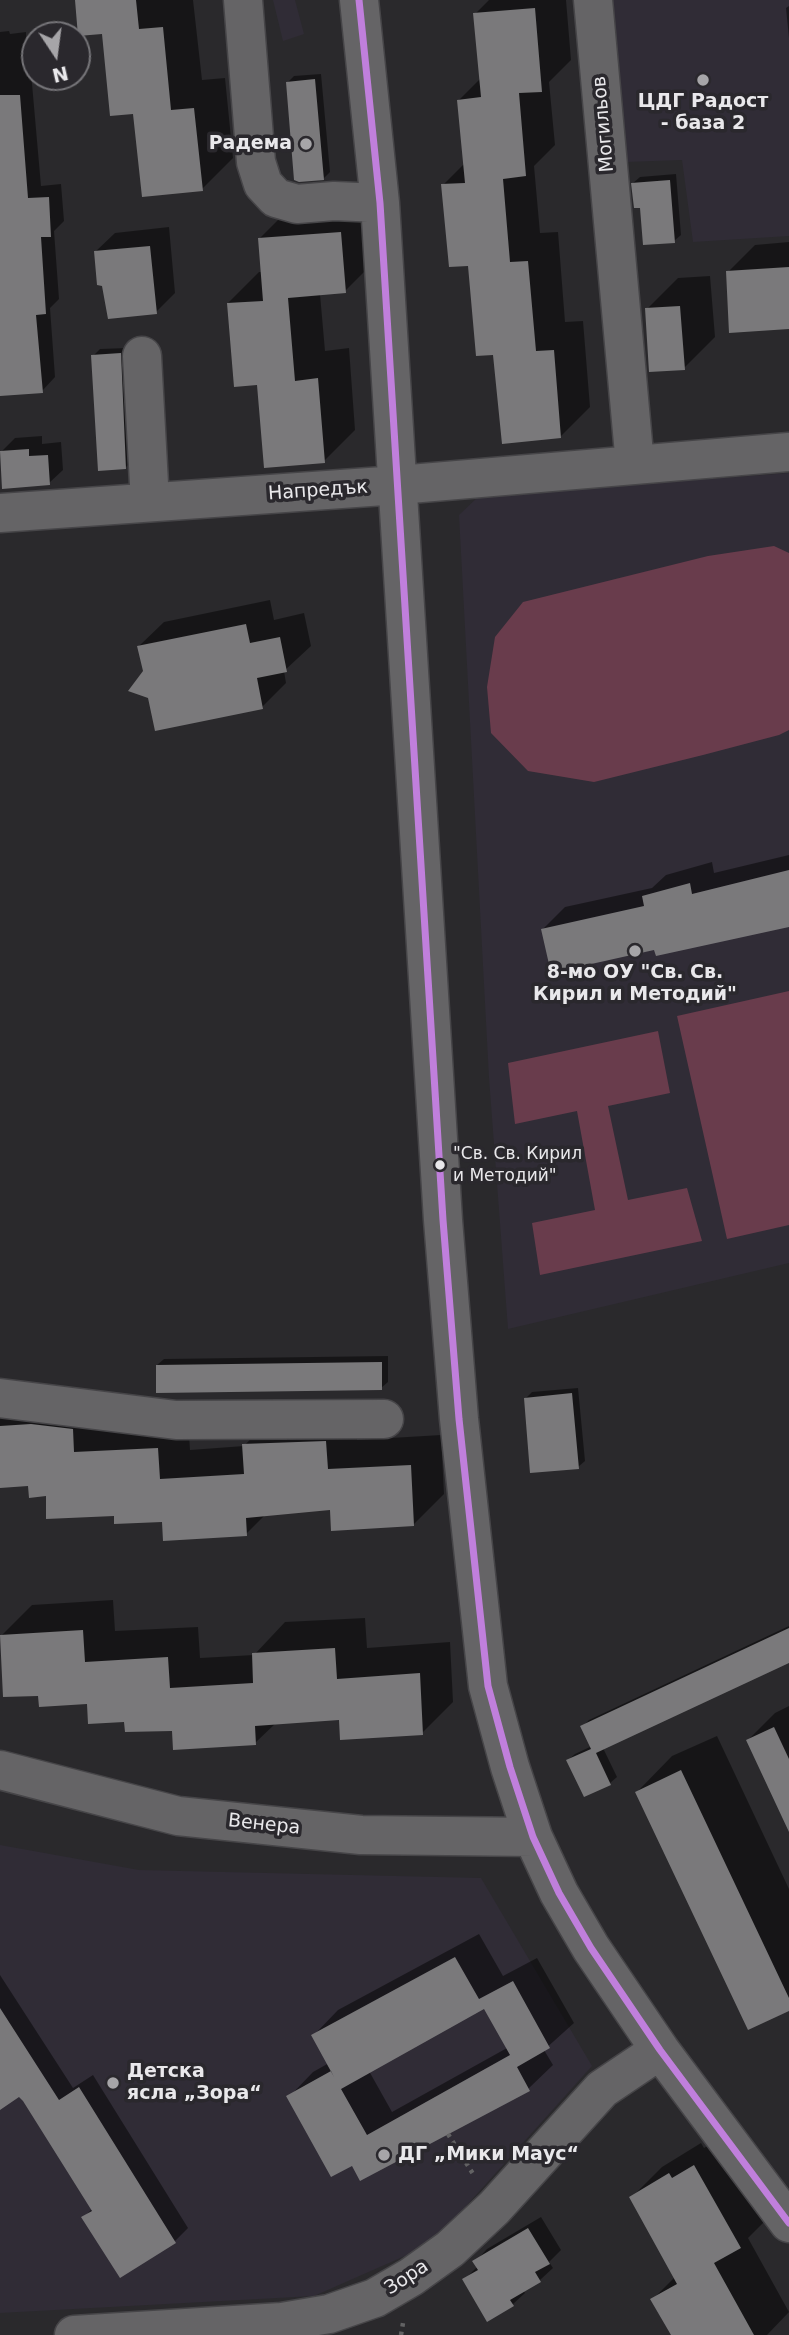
<!DOCTYPE html>
<meta charset="utf-8">
<style>
body{margin:0}
#map{position:relative;width:789px;height:2335px;overflow:hidden;background:#2a292c;font-family:"DejaVu Sans",sans-serif}
canvas{display:block}
.north{position:absolute;left:21px;top:21px;width:70px;height:70px;box-sizing:border-box;background:#2a282d;border:2px solid #767579;border-radius:50%;rotate:167deg;font-size:19px;font-weight:700;line-height:28px;text-align:center;color:#e9e8eb}
.north::after{content:'';display:block;margin:auto;width:24px;height:32px;background:#a6a5a8;clip-path:polygon(50% 0,100% 100%,50% 72%,0 100%)}
</style>
<div id="map">
<canvas width="789" height="2335"></canvas>
<div class="north">N</div>
</div>
<script>
const context = document.querySelector('canvas').getContext('2d');
context.lineJoin = 'round';
function fillPath(path, color) { context.fillStyle = color; context.fill(path, 'evenodd'); }
const toPath = rows => new Path2D(rows.map(r => 'M' + r).join(''));
function stroke(path, color, width, dash) { context.strokeStyle = color; context.lineWidth = width; context.lineCap = dash ? 'butt' : 'round'; context.setLineDash(dash || []); context.stroke(path); }
function label(font, color, halo, rows, align = 'center') {
  context.font = font + ' "DejaVu Sans",sans-serif'; context.lineWidth = 7; context.setLineDash([]); context.textBaseline = 'middle'; context.strokeStyle = halo; context.fillStyle = color; for (const [text, x, y, turn = 0] of rows) {
    context.save(); context.translate(x, y); context.rotate((+turn || 0) * Math.PI / 180); context.textAlign = isNaN(turn) ? turn : align; if (halo) context.strokeText(text, 0, 0); context.fillText(text, 0, 0); context.restore();
  }
}
fillPath(toPath([
 [273,0,295,0,304,34,283,41],
 [609,0,789,0,789,236,693,242,682,160,626,162],
 [789,473,789,1263,508,1329,489,1078,459,515,479,496],
 [0,1845,139,1870,481,1878,592,2066,432,2244,314,2296,0,2313]
]), '#302c36');
fillPath(toPath([
 [774,546,789,553,789,730,779,735,703,755,594,782,528,771,491,733,487,687,495,637,523,602,708,556],
 [789,991,789,1225,727,1239,677,1016],
 [658,1031,670,1093,608,1106,628,1200,687,1188,702,1241,540,1275,532,1223,595,1210,577,1111,515,1124,508,1063]
]), '#693c4c');
fillPath(toPath([
 [76,0,193,0,202,80,225,78,233,158,202,189,135,112,104,32],
 [489,0,566,0,571,60,549,82,555,145,534,166,540,233,558,232,565,322,583,321,590,407,560,437,495,353,470,264,443,185,465,163,459,100,481,78,475,14],
 [789,6,789,38,786,8],
 [9,31,10,34,26,32,26,38,28,38,41,186,61,184,64,221,54,231,59,299,50,308,55,377,42,391,0,394,0,32],
 [321,74,330,172,324,178,287,83,294,76],
 [676,174,681,235,674,241,642,206,633,183,640,177],
 [372,202,376,260,345,291,320,294,325,351,349,348,355,430,324,461,258,383,228,303,259,272,262,272,259,239,290,208],
 [169,227,175,293,156,312,103,284,95,252,115,233],
 [789,242,789,328,728,272,755,245],
 [710,276,715,337,684,368,647,309,678,278],
 [127,348,132,461,126,467,93,356,100,349],
 [42,436,42,444,61,442,63,470,49,483,1,452,15,438],
 [270,600,274,620,304,613,311,646,284,671,286,683,262,707,145,672,139,646,164,622],
 [789,855,789,925,656,948,543,929,565,907,652,888,666,875,712,862,714,873],
 [388,1356,388,1382,381,1388,157,1365,164,1359],
 [578,1388,585,1461,578,1467,525,1399,532,1392],
 [21,1397,188,1419,190,1450,244,1446,274,1414,355,1412,357,1440,441,1435,444,1494,414,1524,331,1508,266,1514,246,1534,116,1514,47,1494,30,1484,0,1486,0,1418],
 [113,1600,115,1631,198,1627,200,1658,254,1655,285,1622,365,1618,367,1648,450,1642,453,1702,422,1733,341,1718,276,1723,255,1743,125,1720,89,1703,40,1694,1,1636,32,1605],
 [789,1626,789,1661,603,1748,617,1777,610,1783,585,1795,568,1760,575,1754,592,1746,582,1727,589,1720],
 [789,1706,789,1828,748,1740,775,1713],
 [717,1736,789,1889,789,2009,637,1792,672,1756],
 [479,1934,503,1976,537,1958,574,2023,544,2050,553,2065,528,2089,352,2163,289,2097,313,2072,329,2063,314,2035,338,2010],
 [484,2007,507,2048,392,2112,369,2071],
 [0,1975,73,2088,93,2075,188,2228,175,2241,84,2217,92,2209,20,2095,0,2108],
 [726,2135,771,2215,748,2238,789,2312,767,2335,673,2335,653,2299,675,2277,631,2198,662,2167,701,2143,704,2148],
 [541,2217,561,2250,549,2262,553,2268,540,2280,523,2290,525,2293,512,2305,464,2280,478,2266,475,2262,487,2249]
]), '#0007');
fillPath(toPath([
 [75,0,136,0,139,29,163,27,171,110,194,108,203,191,142,197,133,114,110,116,102,34,78,36],
 [535,8,542,92,519,93,526,176,503,179,510,262,528,261,536,351,554,350,561,438,502,444,493,355,476,356,468,266,449,267,441,184,465,183,457,100,481,97,473,13],
 [315,79,324,180,299,182,294,180,286,82],
 [0,95,20,95,28,198,49,197,51,237,41,237,46,314,36,315,43,393,0,396],
 [670,180,675,243,643,245,640,208,634,208,631,183],
 [341,232,346,293,288,298,295,381,318,378,325,463,264,468,257,385,234,387,227,303,263,301,258,238],
 [150,246,157,314,108,319,102,286,97,285,94,251],
 [789,267,789,329,729,333,726,271],
 [680,306,685,370,649,372,645,308],
 [121,353,126,469,98,471,91,355],
 [29,449,29,456,48,455,50,485,2,489,0,451],
 [246,624,250,643,280,637,287,672,257,678,263,709,155,731,148,698,128,691,143,671,137,646],
 [789,870,789,927,656,956,654,950,551,973,541,929,644,906,642,896,690,883,692,894],
 [382,1362,382,1390,156,1393,156,1365],
 [572,1393,579,1469,530,1473,524,1398],
 [31,1424,73,1429,74,1452,158,1448,160,1479,244,1474,242,1444,326,1441,328,1469,411,1465,414,1526,331,1531,330,1510,246,1518,247,1536,163,1541,162,1522,114,1524,114,1516,46,1519,46,1496,29,1498,28,1486,0,1488,0,1426],
 [789,1628,789,1663,596,1753,611,1785,584,1797,566,1760,591,1749,580,1726],
 [83,1630,85,1662,168,1657,170,1688,253,1683,252,1653,335,1648,337,1679,420,1673,423,1735,340,1740,339,1720,255,1726,256,1745,173,1750,172,1731,125,1732,124,1722,88,1724,87,1704,39,1707,38,1696,3,1697,0,1635],
 [774,1727,789,1759,789,1832,746,1740],
 [681,1770,789,1998,789,2011,748,2030,635,1792],
 [455,1957,479,1999,513,1981,550,2048,517,2067,530,2091,360,2181,352,2166,331,2177,286,2096,331,2071,334,2077,311,2035],
 [484,2009,510,2055,367,2135,341,2089],
 [0,2008,59,2100,79,2087,176,2243,120,2278,81,2217,92,2211,23,2101,19,2097,0,2110],
 [694,2165,741,2248,714,2263,754,2335,671,2335,650,2299,677,2284,629,2197,669,2173,672,2178],
 [528,2228,550,2264,535,2272,541,2282,510,2300,514,2306,487,2322,462,2279,478,2270,472,2261]
]), '#7a797b');
const minor = toPath([
 [243,0,256,162,263,184,276,198,297,204,334,201,380,203],
 [359,0,380,203,443,1220,459,1419,488,1686,510,1767,533,1837,559,1893,591,1948,660,2050,789,2223],
 [593,0,635,465],
 [142,356,150,502],
 [0,513,398,485,789,452],
 [0,1398,176,1420,384,1419],
 [0,1770,178,1816,361,1835,533,1837],
 [74,2335,282,2322,329,2314,375,2298,411,2277,450,2249,494,2208,602,2089,660,2050]
]);
stroke(minor, '#464548', 41);
stroke(toPath([
 [448,2134,475,2177],
 [401,2335,403,2323]
]), '#626263', 4.5, [3.5, 5]);
stroke(minor, '#656466', 38);
stroke(toPath([
 [359,0,380,203,443,1220,459,1419,488,1686,510,1767,533,1837,559,1893,591,1948,660,2050,789,2223]
]), '#c07fdc', 7);
for (const [x, y, r, color] of [
 [703,80,7,"#a6a5a8"],
 [306,144,7,"#a6a5a8"],
 [635,951,7,"#a6a5a8"],
 [440,1165,6,"#e9e8eb"],
 [113,2083,7,"#a6a5a8"],
 [384,2155,7,"#a6a5a8"]
]) { const dot = new Path2D(); dot.arc(x, y, r, 0, 2 * Math.PI); context.fillStyle = color; context.fill(dot); stroke(dot, '#2a282d', 2.5); }
label('17px', '#e9e8eb', '#2a282d', [
 ["\"Св. Св. Кирил",453,1155],
 ["и Методий\"",453,1177]
], 'left');
label('bold 19px', '#e9e8eb', '#2a282d', [
 ["ЦДГ Радост",703,102],
 ["- база 2",703,124],
 ["Радема",292,144,"right"],
 ["8-мо ОУ \"Св. Св.",635,973],
 ["Кирил и Методий\"",635,995],
 ["Детска",127,2072,"left"],
 ["ясла „Зора“",127,2094,"left"],
 ["ДГ „Мики Маус“",398,2155,"left"]
]);
label('19px', '#e9e8eb', '#2a282d', [
 ["Могильов",604,124,-95],
 ["Напредък",318,491,-4],
 ["Венера",264,1825,6],
 ["Зора",407,2278,-33]
]);
</script>
